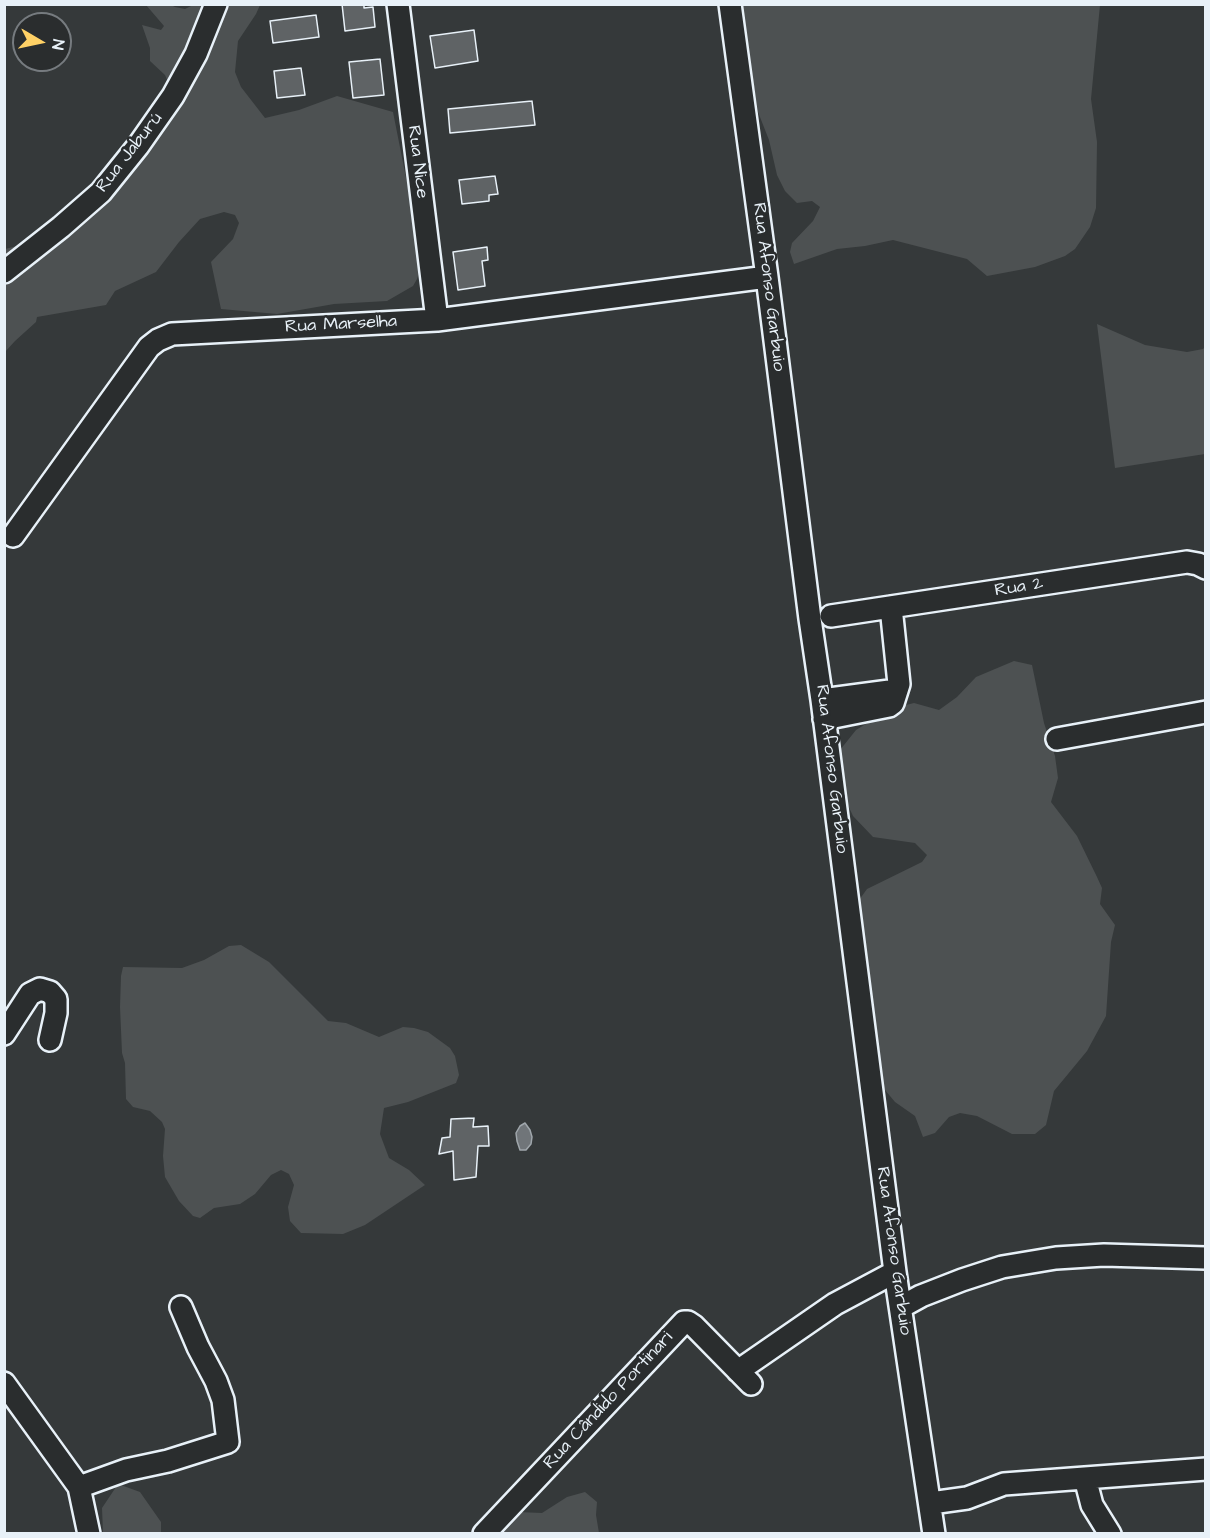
<!DOCTYPE html>
<meta charset="utf-8">
<style>
body{margin:0}
#map{position:relative;width:1210px;height:1538px;overflow:hidden;background:#35393a;font-family:"Architects Daughter",sans-serif}
canvas{display:block}
.frame{position:absolute;inset:0;border:6px solid #e8f1f8;pointer-events:none}
.north{position:absolute;left:12px;top:12px;width:60px;height:60px;box-sizing:border-box;background:#2a2d2e;border:2px solid #767b7f;border-radius:50%;rotate:99deg;font-size:16px;font-weight:700;line-height:24px;text-align:center;color:#e8f1f8}
.north::after{content:'';display:block;margin:auto;width:21px;height:27px;background:#ffd166;clip-path:polygon(50% 0,100% 100%,50% 72%,0 100%)}
</style>
<div id="map">
<canvas width="1210" height="1538"></canvas>
<div class="frame"></div>
<div class="north">N</div>
</div>
<script>
const context = document.querySelector('canvas').getContext('2d');
context.lineJoin = 'round';
function fillPath(path, color) { context.fillStyle = color; context.fill(path, 'evenodd'); }
const toPath = rows => new Path2D(rows.map(r => 'M' + r).join(''));
function stroke(path, color, width, dash) { context.strokeStyle = color; context.lineWidth = width; context.lineCap = dash ? 'butt' : 'round'; context.setLineDash(dash || []); context.stroke(path); }
function label(font, color, halo, rows, align = 'center') {
  context.font = font + ' "Architects Daughter",sans-serif'; context.lineWidth = 5; context.setLineDash([]); context.textBaseline = 'middle'; context.strokeStyle = halo; context.fillStyle = color; for (const [text, x, y, turn = 0] of rows) {
    context.save(); context.translate(x, y); context.rotate((+turn || 0) * Math.PI / 180); context.textAlign = isNaN(turn) ? turn : align; if (halo) context.strokeText(text, 0, 0); context.fillText(text, 0, 0); context.restore();
  }
}
fillPath(toPath([
 [146,5,171,5,175,7,185,9,193,5,260,5,256,14,238,41,235,72,241,87,265,118,299,110,337,96,393,112,412,208,419,225,420,269,417,279,413,286,387,301,334,304,277,314,221,309,211,262,233,239,239,223,235,215,224,212,200,219,179,242,156,272,115,291,106,305,37,317,36,322,15,341,5,352,5,249,25,244,114,181,169,84,165,75,150,61,150,48,142,25,161,30,164,26],
 [741,5,1100,5,1091,99,1097,142,1096,208,1090,227,1075,249,1065,256,1035,267,987,276,967,259,893,240,865,246,837,249,794,264,790,252,792,243,813,221,820,207,812,201,797,203,785,191,777,175,769,140,758,112],
 [1097,324,1145,345,1187,352,1203,349,1205,347,1205,454,1115,468],
 [1014,661,1032,665,1044,723,1055,756,1058,778,1051,802,1077,836,1097,877,1102,888,1100,904,1115,925,1111,942,1106,1016,1087,1051,1054,1091,1046,1125,1035,1134,1012,1134,977,1116,960,1113,949,1117,935,1133,923,1137,915,1116,895,1102,880,1084,854,907,867,889,922,862,927,855,915,843,873,837,853,816,840,788,836,766,840,750,856,730,890,709,914,703,939,710,957,697,976,677],
 [241,945,269,962,328,1021,346,1023,379,1037,403,1027,414,1028,428,1032,450,1048,455,1056,459,1075,456,1083,408,1102,384,1108,380,1134,389,1158,409,1170,425,1185,365,1225,343,1234,301,1233,290,1221,288,1207,294,1185,289,1174,281,1170,271,1175,255,1194,240,1204,214,1208,200,1218,193,1216,179,1201,165,1177,163,1156,165,1129,162,1122,150,1111,133,1107,126,1099,125,1063,122,1053,120,1007,121,976,123,967,182,968,204,960,229,946],
 [118,1484,140,1492,161,1522,161,1533,103,1533,102,1508],
 [585,1492,597,1502,596,1515,599,1533,488,1534,518,1512,542,1513,567,1497]
]), '#4d5152');
const water = toPath([
 [525,1123,530,1130,532,1137,531,1144,526,1150,520,1150,517,1141,516,1133,520,1126,525,1123]
]);
fillPath(water, '#707579');
stroke(water, '#a0a7ac', 1.5);
const building = toPath([
 [342,4,364,4,364,8,373,7,375,27,345,31,342,4],
 [316,15,319,37,273,43,270,21,316,15],
 [474,30,478,61,435,68,430,36,474,30],
 [380,59,384,95,353,98,349,62,380,59],
 [301,68,305,95,277,98,274,71,301,68],
 [532,101,535,125,450,133,448,109,532,101],
 [495,176,498,194,489,195,489,201,462,204,459,180,495,176],
 [487,247,488,260,482,261,485,286,458,290,453,252,487,247],
 [474,1118,473,1127,488,1126,489,1146,478,1146,476,1177,454,1180,453,1151,439,1154,442,1138,450,1137,451,1119,474,1118]
]);
fillPath(building, '#5f6365');
stroke(building, '#e8f1f8', 1.5);
const minor = toPath([
 [398,4,437,320],
 [730,4,767,277,810,619,822,700,895,1272,934,1534],
 [4,272,61,227,101,192,138,146,173,96,196,54,216,4],
 [13,536,149,347,158,340,172,334,437,320,767,277],
 [831,616,1187,562,1198,564,1206,568],
 [822,700,897,690],
 [824,719,889,706,893,703,899,684,891,607],
 [1057,739,1206,712],
 [4,1034,30,994,40,989,50,992,56,999,56,1013,50,1040],
 [901,1307,921,1296,962,1280,1002,1267,1056,1258,1104,1255,1206,1258],
 [738,1371,835,1304,895,1272],
 [4,1383,79,1487,89,1534],
 [1085,1478,1092,1505,1110,1534],
 [79,1487,126,1470,168,1461,228,1442,223,1400,216,1381,198,1347,181,1307],
 [931,1503,967,1498,1004,1484,1206,1469],
 [484,1534,684,1322,688,1322,694,1326,751,1384]
]);
stroke(minor, '#e8f1f8', 26);
stroke(minor, '#2a2d2e', 21);
label('18px', '#e8f1f8', '#2a2d2e', [
 ["Rua Jaburú",130,153,-52],
 ["Rua Nice",417,162,83],
 ["Rua Afonso Garbuio",768,287,83],
 ["Rua Marselha",341,325,-3],
 ["Rua 2",1019,588,-9],
 ["Rua Afonso Garbuio",831,769,83],
 ["Rua Afonso Garbuio",893,1251,82],
 ["Rua Cândido Portinari",609,1401,-47]
]);
</script>
